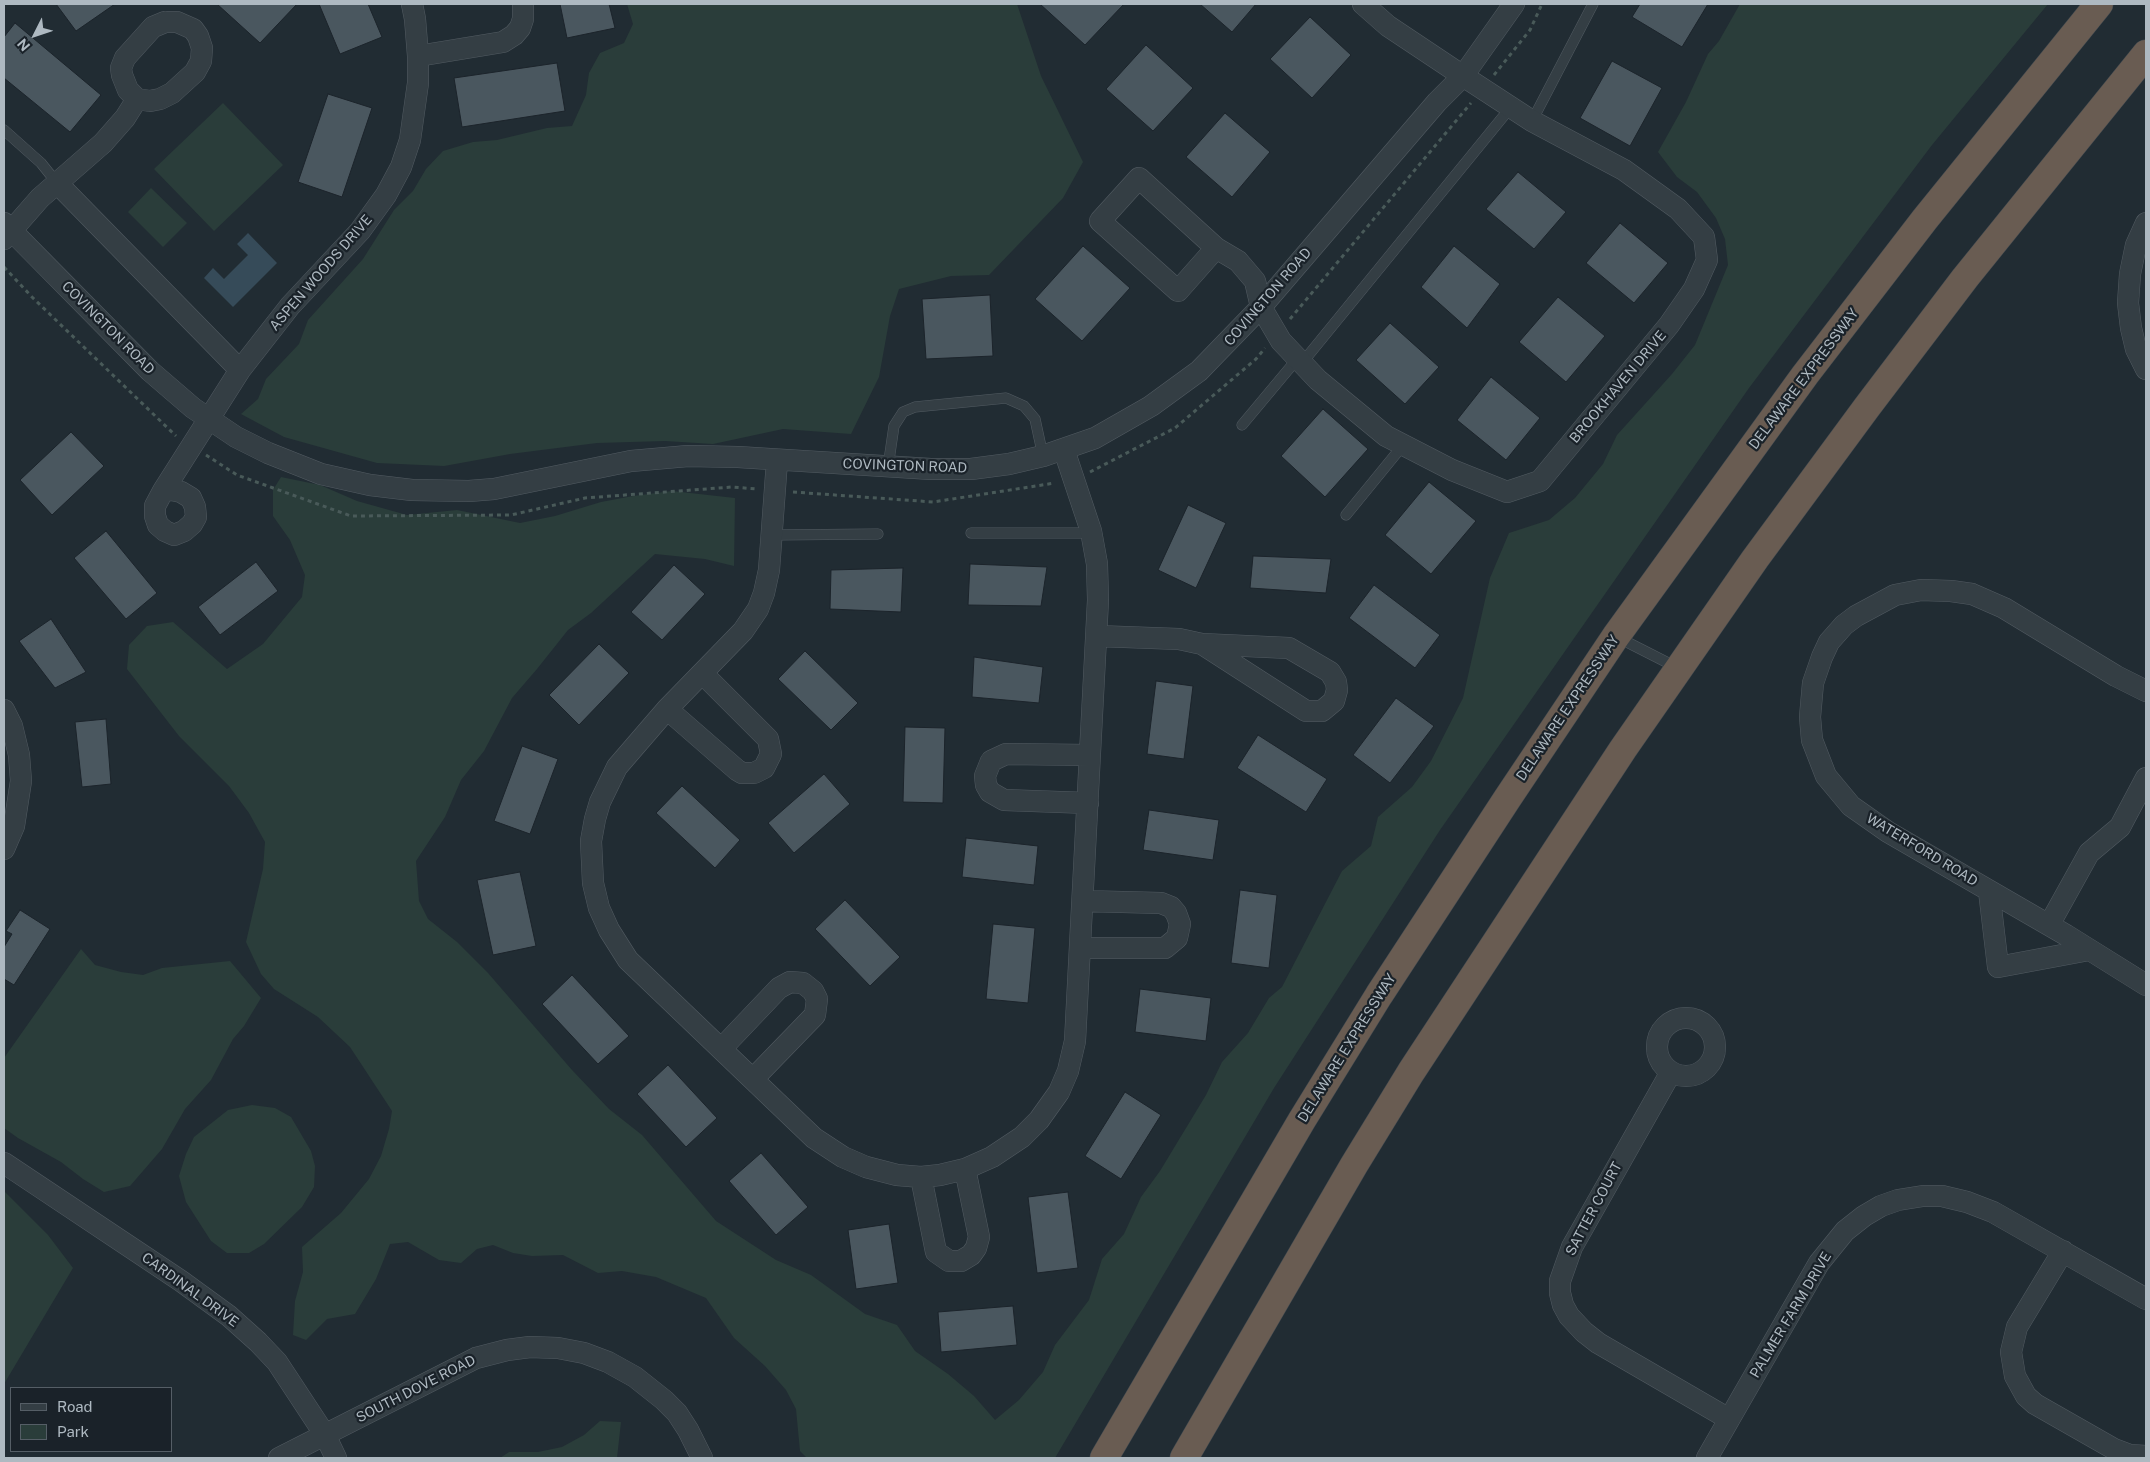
<!DOCTYPE html>
<style>
body{margin:0}
#map{position:relative;width:2150px;height:1462px;overflow:hidden;background:#212c33;font-family:"Public Sans",sans-serif}
canvas{display:block}
.frame{position:absolute;inset:0;border:5px solid #aeb9c1;pointer-events:none}
.legend{position:absolute;left:10px;top:1387px;width:162px;height:65px;box-sizing:border-box;background:#1a2229;border:1px solid #555e66;margin:0;padding:6px 9px;list-style:none;font-size:15px;color:#aeb9c1}
.legend li{display:flex;align-items:center;gap:10px;height:25px}
.legend b{width:25px;border:1px solid #555e66}
.north{position:absolute;left:10px;top:10px;width:50px;height:50px;-webkit-text-stroke:4px #1a2229;paint-order:stroke;rotate:229deg;font-size:14px;font-weight:700;line-height:20px;text-align:center;color:#aeb9c1}
.north::after{content:'';display:block;margin:auto;width:18px;height:22px;background:#aeb9c1;clip-path:polygon(50% 0,100% 100%,50% 72%,0 100%)}
</style>
<div id="map">
<canvas width="2150" height="1462"></canvas>
<div class="frame"></div>
<ul class="legend">
<li><b style="height:6px;background:#343e44"></b>Road</li>
<li><b style="height:14px;background:#2a3d3a"></b>Park</li>
</ul>
<div class="north">N</div>
</div>
<script>
const context = document.querySelector('canvas').getContext('2d');
context.lineJoin = 'round';
function fillPath(path, color) { context.fillStyle = color; context.fill(path, 'evenodd'); }
const toPath = rows => new Path2D(rows.map(r => 'M' + r).join(''));
function stroke(path, color, width, dash) { context.strokeStyle = color; context.lineWidth = width; context.lineCap = dash ? 'butt' : 'round'; context.setLineDash(dash || []); context.stroke(path); }
function label(font, color, halo, rows, align = 'center') {
  context.font = font + ' "Public Sans",sans-serif'; context.lineWidth = 4.5; context.setLineDash([]); context.textBaseline = 'middle'; context.strokeStyle = halo; context.fillStyle = color; for (const [text, x, y, turn = 0] of rows) {
    context.save(); context.translate(x, y); context.rotate((+turn || 0) * Math.PI / 180); context.textAlign = isNaN(turn) ? turn : align; if (halo) context.strokeText(text, 0, 0); context.fillText(text, 0, 0); context.restore();
  }
}
fillPath(toPath([
 [627,4,1017,4,1041,76,1083,162,1063,198,989,275,951,276,899,289,890,316,879,377,851,434,783,429,713,444,665,441,597,443,510,454,444,466,377,463,284,437,241,414,258,399,266,379,299,344,308,320,363,259,394,210,413,191,426,169,443,151,473,142,497,140,547,128,572,126,586,95,589,73,600,53,624,43,633,24],
 [1740,4,2048,4,1932,145,1749,388,1440,830,1274,1088,1055,1458,807,1458,800,1451,796,1409,786,1390,765,1366,734,1338,706,1298,656,1277,622,1271,598,1273,563,1255,532,1256,513,1253,493,1245,477,1249,461,1263,439,1260,408,1242,390,1244,376,1279,355,1314,327,1319,306,1340,293,1335,295,1301,303,1272,302,1247,341,1213,369,1179,381,1156,389,1129,392,1111,350,1047,318,1017,274,989,261,974,246,942,263,869,265,842,249,813,229,786,179,736,127,669,129,645,147,626,173,622,227,669,263,644,302,597,305,575,290,540,273,516,273,490,281,477,320,485,357,501,407,515,457,510,520,523,555,516,601,502,633,496,672,491,735,498,734,566,705,559,655,554,591,613,568,630,537,669,512,698,484,751,461,780,445,817,416,861,419,901,428,919,457,942,488,973,572,1070,609,1109,642,1135,716,1221,776,1260,811,1275,865,1314,897,1325,915,1351,948,1374,974,1396,995,1420,1019,1400,1043,1372,1055,1345,1089,1300,1102,1259,1124,1234,1141,1197,1160,1171,1206,1095,1222,1062,1248,1033,1269,998,1282,987,1342,871,1371,846,1378,817,1412,787,1431,761,1463,698,1490,578,1509,533,1549,520,1575,498,1603,464,1617,435,1672,374,1695,345,1728,265,1725,239,1716,218,1697,192,1677,177,1658,152,1686,102,1708,54,1719,41],
 [223,103,283,165,214,231,154,169],
 [151,188,187,223,163,247,128,212],
 [81,949,95,965,121,972,143,975,162,968,230,961,261,998,244,1026,233,1039,211,1080,185,1109,162,1149,130,1186,104,1192,83,1179,61,1162,18,1138,4,1128,4,1058],
 [252,1105,275,1108,291,1117,311,1151,315,1166,314,1187,302,1207,264,1244,249,1253,227,1253,211,1241,186,1202,179,1176,186,1154,194,1137,228,1110],
 [4,1191,48,1235,73,1268,4,1384],
 [600,1421,621,1422,617,1458,500,1458,509,1452,538,1452,562,1447,584,1435]
]), '#2a3d3a');
fillPath(toPath([
 [248,233,277,263,233,307,204,278,213,268,224,279,248,255,237,244]
]), '#364b59');
const building = toPath([
 [56,4,115,4,76,31,56,4],
 [217,4,297,4,260,43,217,4],
 [319,4,368,4,382,37,340,54,319,4],
 [560,4,609,4,615,28,567,38,560,4],
 [1040,4,1124,4,1085,45,1040,4],
 [1200,4,1256,4,1232,32,1200,4],
 [1640,4,1708,4,1682,47,1632,17,1640,4],
 [1310,17,1351,55,1312,98,1270,59,1310,17],
 [15,23,101,95,70,132,4,78,4,37,15,23],
 [1146,45,1193,88,1153,131,1106,89,1146,45],
 [1612,61,1662,88,1630,146,1580,118,1612,61],
 [557,63,565,111,462,127,454,78,557,63],
 [328,94,372,108,342,197,298,182,328,94],
 [1225,113,1270,152,1232,197,1186,157,1225,113],
 [1518,172,1566,212,1534,249,1486,209,1518,172],
 [1620,223,1668,263,1634,303,1586,263,1620,223],
 [1083,246,1130,288,1082,341,1035,299,1083,246],
 [1454,246,1500,284,1467,328,1421,287,1454,246],
 [990,295,993,356,926,359,922,299,990,295],
 [1558,297,1605,336,1566,382,1519,342,1558,297],
 [1390,323,1439,367,1405,404,1356,360,1390,323],
 [1491,377,1540,418,1506,460,1457,420,1491,377],
 [1323,409,1368,449,1325,497,1281,456,1323,409],
 [71,432,104,466,52,515,20,480,71,432],
 [1429,482,1476,521,1431,574,1385,535,1429,482],
 [1188,505,1226,523,1196,588,1158,570,1188,505],
 [106,531,157,593,126,619,74,558,106,531],
 [1253,556,1331,559,1326,593,1250,588,1253,556],
 [256,562,278,591,220,635,198,607,256,562],
 [970,564,1047,567,1041,606,968,605,970,564],
 [674,565,705,594,662,640,631,612,674,565],
 [903,568,901,612,830,609,831,570,903,568],
 [1374,585,1440,635,1415,668,1349,618,1374,585],
 [51,619,86,672,55,688,19,641,51,619],
 [599,644,629,673,579,725,549,695,599,644],
 [805,651,858,703,831,730,778,679,805,651],
 [974,657,1043,667,1039,703,972,697,974,657],
 [1156,681,1193,686,1184,759,1147,754,1156,681],
 [1396,698,1434,726,1390,783,1353,755,1396,698],
 [106,719,111,784,82,787,75,722,106,719],
 [905,727,945,728,943,803,903,802,905,727],
 [1258,735,1327,779,1306,812,1237,768,1258,735],
 [522,746,558,759,530,834,494,821,522,746],
 [824,774,850,804,794,853,768,823,824,774],
 [682,786,740,840,715,868,656,813,682,786],
 [1149,810,1219,820,1213,860,1143,850,1149,810],
 [966,838,1038,846,1034,885,962,877,966,838],
 [520,872,536,946,493,955,477,880,520,872],
 [1240,890,1277,895,1269,968,1231,963,1240,890],
 [845,900,900,957,870,986,815,929,845,900],
 [20,910,50,929,14,985,4,979,4,947,12,934,6,931,20,910],
 [993,924,1035,928,1028,1003,986,999,993,924],
 [572,975,629,1036,598,1064,542,1004,572,975],
 [1140,989,1211,998,1206,1041,1135,1032,1140,989],
 [668,1065,717,1118,686,1147,637,1094,668,1065],
 [1125,1092,1161,1115,1121,1179,1085,1156,1125,1092],
 [761,1153,808,1207,776,1235,729,1181,761,1153],
 [1068,1192,1078,1268,1037,1273,1028,1197,1068,1192],
 [889,1224,898,1283,856,1289,848,1230,889,1224],
 [1013,1306,1017,1345,941,1352,938,1312,1013,1306]
]);
fillPath(building, '#4a575f');
stroke(building, '#1c242b', 1);
const service = toPath([
 [1532,121,1593,4],
 [4,130,41,163,57,183],
 [1302,363,1511,107],
 [1242,425,1298,358],
 [888,467,894,426,903,412,915,407,1006,398,1024,406,1035,419,1043,456],
 [1346,515,1404,444],
 [971,533,1091,533],
 [772,535,878,534],
 [1617,637,1678,668]
]);
const minor = toPath([
 [165,22,177,22,193,29,198,36,202,48,201,61,195,72,172,93,160,99,150,101,137,99,128,90,122,75,121,68,125,58,153,27,165,22],
 [418,56,503,42,514,35,520,28,523,19,523,4],
 [57,183,240,370],
 [4,223,150,371,193,408,236,437,268,453,321,474,370,485,412,490,469,491,494,489,631,461,688,456,738,457,931,469,971,469,1009,464,1043,456,1095,438,1151,406,1199,371,1261,307,1437,102,1463,76,1514,4],
 [2146,223,2136,245,2130,274,2128,303,2131,328,2136,349,2146,369],
 [4,239,40,198,103,143,125,118,137,99],
 [1216,248,1178,291,1100,221,1139,178,1216,248,1238,261,1255,281,1261,307,1281,341,1318,380,1386,436,1452,470,1507,492,1540,481,1669,325,1694,289,1707,260,1704,237,1678,209,1624,170,1532,121,1463,76,1388,26,1363,4],
 [777,461,769,570,764,593,758,609,743,631,667,709,617,767,600,802,595,819,591,841,593,883,599,908,609,930,628,960,814,1138,843,1157,866,1167,897,1175,921,1177,940,1175,965,1169,992,1157,1022,1137,1039,1120,1059,1092,1068,1071,1075,1041,1098,600,1097,564,1091,531,1064,450],
 [172,490,181,492,191,498,195,507,196,517,192,524,184,531,174,535,165,531,158,525,155,516,155,506,163,491,172,490],
 [163,491,240,370,290,306,360,231,386,195,401,167,410,140,418,83,418,56,415,19,412,4],
 [1097,636,1179,639,1202,644,1289,648,1330,672,1336,682,1337,690,1334,701,1322,711,1306,711,1202,644],
 [2146,691,2116,676,2004,608,1972,594,1951,591,1921,590,1895,595,1856,616,1844,625,1829,642,1822,657,1813,683,1810,717,1812,740,1826,776,1851,806,1888,832,2066,935,2146,985],
 [667,709,737,770,742,773,754,773,764,768,771,754,768,739,703,674],
 [4,710,12,726,19,755,21,781,14,826,4,849],
 [1088,803,1004,800,990,792,986,785,985,776,991,761,1006,754,1090,755],
 [1989,891,1998,967,2089,950],
 [2049,925,2089,853,2120,827,2146,778],
 [1080,948,1165,948,1177,938,1180,924,1176,913,1171,907,1161,903,1083,901],
 '1657 1047a29 29 0 1 1 58 0a29 29 0 1 1-58 0Z',
 [721,1049,779,988,790,982,803,983,813,991,817,999,815,1015,753,1079],
 [1671,1072,1572,1247,1560,1281,1560,1293,1563,1305,1569,1316,1584,1332,1598,1343,1729,1419],
 [4,1163,181,1281,229,1316,258,1342,277,1362,325,1435,336,1458],
 [921,1177,936,1252,949,1261,961,1261,971,1255,976,1248,979,1237,965,1169],
 [2063,1251,2017,1327,2011,1352,2015,1376,2026,1396,2035,1404,2114,1449,2130,1455,2146,1456],
 [279,1458,476,1358,507,1350,530,1347,558,1348,584,1353,608,1362,635,1377,664,1400,677,1413,688,1430,702,1458],
 [1707,1458,1819,1263,1845,1231,1864,1216,1881,1206,1898,1200,1923,1196,1942,1196,1967,1202,1993,1212,2146,1299]
]);
const motorway = toPath([
 [1104,1458,1302,1120,1379,995,1507,799,1616,636,1805,375,1925,219,2099,4],
 [1184,1458,1354,1165,1411,1072,1623,749,1755,559,1867,407,1965,278,2146,54]
]);
stroke(service, '#525b62', 11);
stroke(minor, '#525b62', 22);
stroke(motorway, '#3f484f', 29);
stroke(toPath([
 [1494,75,1530,30,1542,4],
 [4,267,32,297,176,436],
 [1290,319,1471,103],
 [206,455,237,475,351,516,511,515,585,498,732,487,757,489],
 [1090,472,1175,428,1256,359,1265,348],
 [793,492,933,502,1055,483]
]), '#495a59', 3, [4, 4]);
stroke(service, '#343e44', 10);
stroke(minor, '#343e44', 21);
stroke(motorway, '#695c52', 28);
label('14px', '#aeb9c1', '#1a2229', [
 ["ASPEN WOODS DRIVE",321,273,-49],
 ["COVINGTON ROAD",1268,297,-49],
 ["COVINGTON ROAD",108,328,45],
 ["DELAWARE EXPRESSWAY",1804,379,-53],
 ["BROOKHAVEN DRIVE",1618,387,-50],
 ["COVINGTON ROAD",905,466,2],
 ["DELAWARE EXPRESSWAY",1568,708,-56],
 ["WATERFORD ROAD",1922,850,31],
 ["DELAWARE EXPRESSWAY",1347,1048,-58],
 ["SATTER COURT",1594,1209,-62],
 ["CARDINAL DRIVE",190,1290,36],
 ["PALMER FARM DRIVE",1791,1315,-59],
 ["SOUTH DOVE ROAD",416,1389,-27]
]);
</script>
